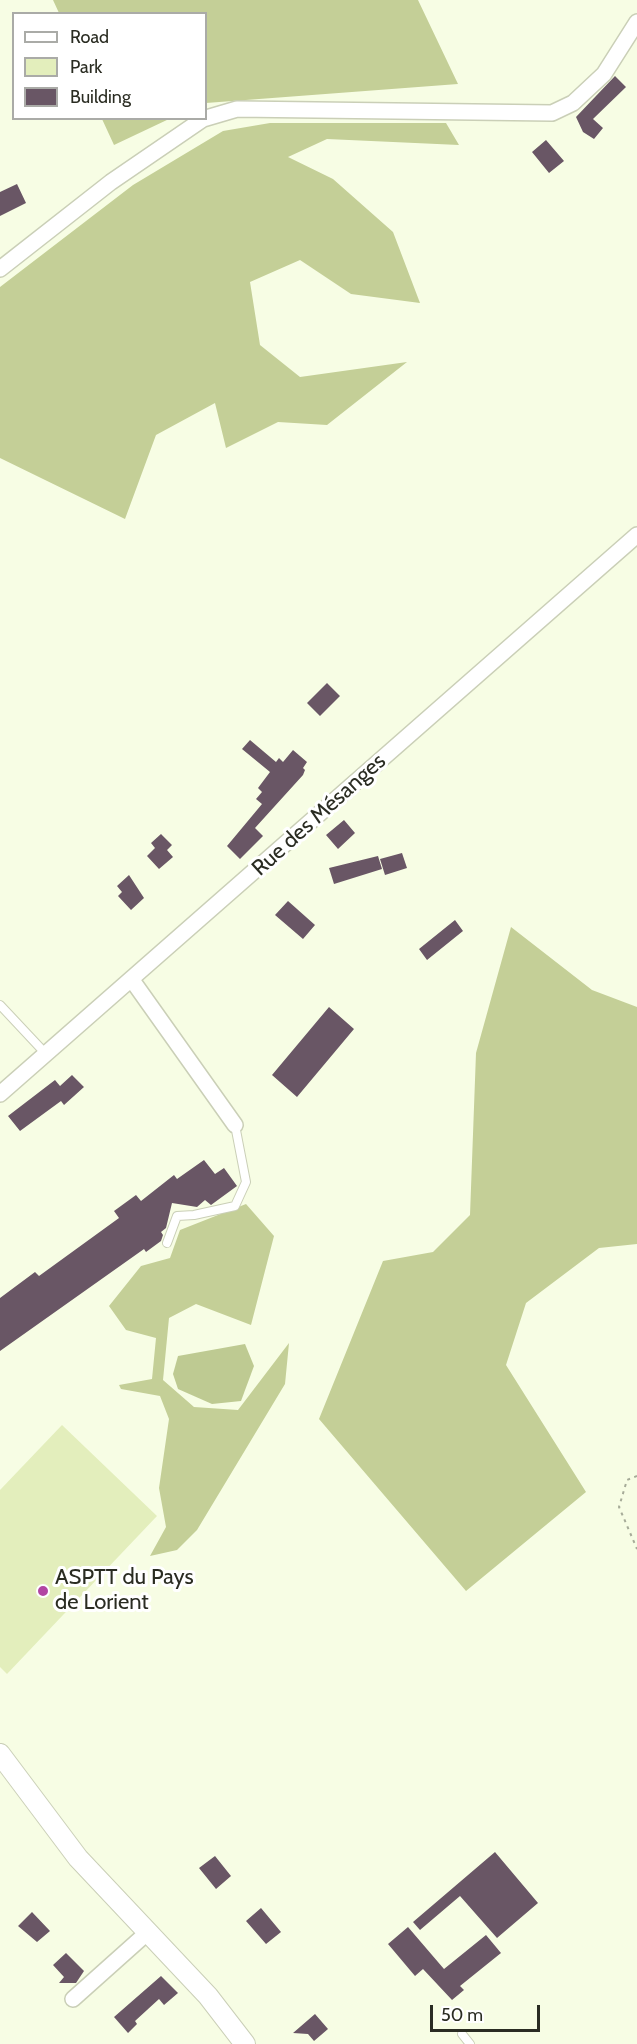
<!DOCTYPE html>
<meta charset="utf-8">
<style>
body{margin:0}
#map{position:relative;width:637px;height:2044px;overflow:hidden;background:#f7fde4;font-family:Cabin,sans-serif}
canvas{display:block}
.legend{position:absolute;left:12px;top:12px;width:195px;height:108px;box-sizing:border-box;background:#fff;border:2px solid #aaaba7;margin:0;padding:8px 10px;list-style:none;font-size:18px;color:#2a2c22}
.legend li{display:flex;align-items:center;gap:12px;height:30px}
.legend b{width:30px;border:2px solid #aaaba7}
.scale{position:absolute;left:430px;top:2005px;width:110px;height:27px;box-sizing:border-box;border:3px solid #2a2c22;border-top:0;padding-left:8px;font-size:18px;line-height:21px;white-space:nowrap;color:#2a2c22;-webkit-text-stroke:4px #fff;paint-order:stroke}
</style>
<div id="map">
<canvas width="637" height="2044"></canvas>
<ul class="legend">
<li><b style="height:8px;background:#fff"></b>Road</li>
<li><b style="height:16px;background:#e3eebc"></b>Park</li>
<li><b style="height:16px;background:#695665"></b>Building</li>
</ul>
<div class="scale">50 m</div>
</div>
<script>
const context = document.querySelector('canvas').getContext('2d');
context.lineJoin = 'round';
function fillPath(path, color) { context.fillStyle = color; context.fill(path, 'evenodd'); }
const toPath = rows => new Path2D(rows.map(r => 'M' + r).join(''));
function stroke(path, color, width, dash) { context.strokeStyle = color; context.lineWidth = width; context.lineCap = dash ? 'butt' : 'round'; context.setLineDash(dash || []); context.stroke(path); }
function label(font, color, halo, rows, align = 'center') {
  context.font = font + ' Cabin,sans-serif'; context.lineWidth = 6; context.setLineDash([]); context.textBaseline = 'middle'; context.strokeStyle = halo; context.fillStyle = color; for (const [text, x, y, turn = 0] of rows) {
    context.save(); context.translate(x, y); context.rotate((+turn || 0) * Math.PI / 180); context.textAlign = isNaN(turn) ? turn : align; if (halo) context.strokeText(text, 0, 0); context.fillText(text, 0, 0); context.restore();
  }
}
fillPath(toPath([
 [62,1425,157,1516,7,1674,0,1667,0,1490]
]), '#e3eebc');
fillPath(toPath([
 [53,0,418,0,458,84,206,103,206,14,59,13],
 [102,119,169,119,114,145],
 [270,123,446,123,459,145,327,139,288,157,333,179,393,232,420,303,351,294,300,260,250,282,260,345,300,377,407,362,327,425,278,422,226,448,215,403,156,435,125,519,0,458,0,287,133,185,223,131],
 [511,927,592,990,637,1007,637,1244,599,1248,526,1303,506,1365,586,1492,466,1591,319,1419,383,1261,433,1252,470,1215,476,1053],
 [246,1204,274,1236,251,1325,196,1304,169,1318,163,1380,194,1407,238,1410,289,1343,285,1384,197,1530,177,1550,150,1556,166,1527,159,1488,169,1419,160,1396,121,1389,119,1385,152,1379,156,1338,126,1330,109,1306,141,1266,170,1258,180,1230]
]), '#c4cf97');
fillPath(toPath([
 [245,1344,254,1366,241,1401,212,1404,178,1389,173,1374,178,1356]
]), '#beca92');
fillPath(toPath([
 [615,76,626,87,593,119,603,128,594,139,583,132,576,117],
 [546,140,564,161,549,173,532,152],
 [17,184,26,203,0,216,0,192],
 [327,683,340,696,320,716,307,703],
 [250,740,276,762,279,758,283,762,293,750,307,762,303,768,305,770,303,775,255,828,263,836,240,859,227,846,262,804,256,799,262,792,258,788,270,772,242,749],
 [344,820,355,833,338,849,326,835],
 [161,834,172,845,167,850,173,857,159,869,147,856,155,848,151,843],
 [402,853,407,868,385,875,380,859],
 [378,856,382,869,334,884,329,868],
 [129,875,144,898,131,910,118,896,122,892,117,886],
 [288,901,315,925,303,939,275,915],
 [455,920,463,931,427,960,419,949],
 [329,1007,354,1029,297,1097,272,1075],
 [72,1075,84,1087,64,1105,61,1101,20,1131,8,1116,55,1080,60,1086],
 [204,1160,215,1174,224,1168,237,1186,211,1205,205,1200,197,1207,172,1203,166,1228,161,1232,163,1235,161,1241,146,1252,144,1249,0,1351,0,1298,35,1272,39,1276,119,1218,114,1211,136,1195,141,1201,174,1175,177,1179],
 [495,1852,538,1903,497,1938,460,1896,420,1930,413,1922],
 [215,1856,231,1876,216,1889,199,1868],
 [261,1908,281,1932,266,1944,246,1921],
 [32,1912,50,1931,37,1942,18,1926],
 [408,1927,444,1969,486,1935,501,1953,460,1986,464,1990,452,2000,423,1969,415,1976,388,1944],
 [66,1953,84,1971,76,1983,59,1983,64,1977,53,1965],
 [161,1976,178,1993,164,2005,159,1999,135,2021,137,2024,128,2033,114,2017],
 [315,2014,328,2029,314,2041,308,2034,293,2033]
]), '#695665');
const lane = toPath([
 [0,1005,46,1054],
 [167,1243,177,1216,194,1215,235,1206,246,1182,235,1125],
 [462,2034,470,2044]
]);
const street = toPath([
 [0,269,111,182,203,119,237,109,552,113,573,103,604,74,637,22],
 [132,980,235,1125],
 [0,1094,637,535],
 [73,1999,148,1932]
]);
const secondary = toPath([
 [0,1754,78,1858,208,1996,245,2044]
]);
stroke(lane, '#cacfb7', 10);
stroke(street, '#cacfb7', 18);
stroke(secondary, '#cacfb7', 22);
stroke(toPath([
 [637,1476,627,1480,619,1507,637,1549]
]), '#a6ab98', 2, [3, 4.5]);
stroke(lane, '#fff', 8);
stroke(street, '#fff', 15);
stroke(secondary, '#fff', 20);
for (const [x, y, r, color] of [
 [43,1591,6,"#b245a3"]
]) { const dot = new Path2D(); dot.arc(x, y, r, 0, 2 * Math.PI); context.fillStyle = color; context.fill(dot); stroke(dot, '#fff', 2); }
label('22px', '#2a2c22', '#fff', [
 ["Rue des Mésanges",319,815,-42]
]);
label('22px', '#2a2c22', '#fff', [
 ["ASPTT du Pays",55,1578],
 ["de Lorient",55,1603]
], 'left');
</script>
